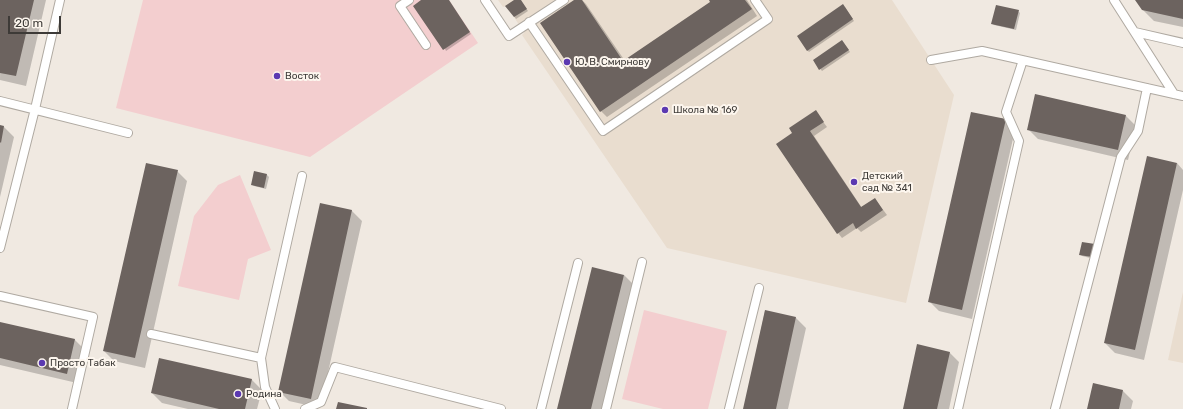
<!DOCTYPE html>
<meta charset="utf-8">
<style>
body{margin:0}
#map{position:relative;width:1183px;height:409px;overflow:hidden;background:#f0e9e1;font-family:Rubik,sans-serif}
canvas{display:block}
.scale{position:absolute;left:8px;top:16px;width:53px;height:18px;box-sizing:border-box;border:2px solid #3d3a37;border-top:0;padding-left:5px;font-size:12px;line-height:14px;white-space:nowrap;color:#3d3a37;-webkit-text-stroke:3px #fdf6ee;paint-order:stroke}
</style>
<div id="map">
<canvas width="1183" height="409"></canvas>
<div class="scale">20 m</div>
</div>
<script>
const context = document.querySelector('canvas').getContext('2d');
context.lineJoin = 'round';
function fillPath(path, color) { context.fillStyle = color; context.fill(path, 'evenodd'); }
const toPath = rows => new Path2D(rows.map(r => 'M' + r).join(''));
function stroke(path, color, width, dash) { context.strokeStyle = color; context.lineWidth = width; context.lineCap = dash ? 'butt' : 'round'; context.setLineDash(dash || []); context.stroke(path); }
function label(font, color, halo, rows, align = 'center') {
  context.font = font + ' Rubik,sans-serif'; context.lineWidth = 4; context.setLineDash([]); context.textBaseline = 'middle'; context.strokeStyle = halo; context.fillStyle = color; for (const [text, x, y, turn = 0] of rows) {
    context.save(); context.translate(x, y); context.rotate((+turn || 0) * Math.PI / 180); context.textAlign = isNaN(turn) ? turn : align; if (halo) context.strokeText(text, 0, 0); context.fillText(text, 0, 0); context.restore();
  }
}
fillPath(toPath([
 [498,0,892,0,954,95,906,303,667,248,522,35,524,33,514,17,506,6,503,7],
 [1183,292,1183,363,1168,360]
]), '#e9ddcf');
fillPath(toPath([
 [143,0,449,0,478,43,310,157,116,108],
 [240,175,271,250,248,259,239,300,178,286,194,216,218,185],
 [644,310,727,331,708,409,663,409,622,399]
]), '#f3cecf');
fillPath(toPath([
 [1,0,46,0,26,86,0,80],
 [423,0,448,0,471,34,446,51],
 [515,0,520,0,528,11,516,19,507,6],
 [576,0,582,0,586,4,625,61,712,2,710,0,747,0,757,16,607,117,601,111],
 [1137,0,1183,0,1183,27,1154,21,1142,9],
 [845,7,854,21,809,52,807,50],
 [1018,11,1020,13,1016,30,994,25,992,23],
 [842,41,850,52,822,71,814,61],
 [815,111,827,127,814,136,862,208,875,199,887,215,861,232,857,228,842,238,838,233,794,133],
 [1126,116,1136,126,1128,160,1038,139,1028,129],
 [1005,120,1015,130,972,319,939,311,929,301],
 [0,126,4,127,14,137,0,197],
 [1177,163,1183,170,1183,190,1144,360,1115,353,1105,343],
 [177,171,187,181,145,368,114,361,104,351],
 [254,172,267,175,269,177,266,189,254,186,252,184],
 [321,204,352,211,362,221,320,408,289,401,279,391],
 [1083,243,1094,259,1082,256,1080,254],
 [624,275,634,285,603,409,558,409],
 [765,311,796,318,806,328,788,409,744,409],
 [0,323,75,340,85,350,77,383,0,365],
 [949,352,959,362,949,409,904,409],
 [160,359,252,380,262,390,257,409,188,409,162,403,152,393],
 [1094,385,1123,391,1133,401,1131,409,1088,409]
]), '#0003');
fillPath(toPath([
 [0,0,34,0,16,76,0,73],
 [421,0,449,0,470,32,443,50,413,6],
 [514,0,521,0,527,9,514,17,505,6],
 [574,0,582,0,623,61,710,2,709,0,745,0,752,9,600,112,540,23],
 [1135,0,1183,0,1183,19,1142,10],
 [843,4,853,19,807,51,797,36],
 [996,5,1019,10,1014,29,991,24],
 [842,40,849,50,819,70,813,60],
 [1035,94,1126,115,1118,150,1027,130],
 [816,110,824,122,810,131,861,207,875,198,883,210,856,229,853,223,837,234,776,144,792,133,789,128],
 [971,112,1006,119,962,310,928,302],
 [0,125,4,126,1,143,0,142],
 [1147,156,1177,163,1135,350,1104,343],
 [146,163,178,170,135,358,103,351],
 [254,171,267,174,264,188,251,185],
 [320,203,352,210,311,399,278,392],
 [1082,242,1095,244,1092,257,1079,255],
 [592,267,624,275,591,409,557,409],
 [765,310,796,317,776,409,743,409],
 [0,322,75,339,67,374,0,358],
 [917,344,950,352,937,409,903,409],
 [159,358,252,379,245,409,219,409,151,393],
 [1093,383,1123,390,1119,409,1087,409],
 [338,402,367,408,367,409,336,409]
]), '#6c635f');
const lane = toPath([
 [409,0,400,6,426,45],
 [485,0,509,36,564,0],
 [1114,0,1174,94],
 [529,22,603,131,768,19,755,0],
 [1135,32,1183,43],
 [931,60,982,51,1183,96],
 [0,101,128,133],
 [0,248,35,109,60,0],
 [0,296,93,317,72,409],
 [151,334,261,358],
 [275,409,265,387,261,358,302,176],
 [305,409,321,402,335,367,501,409],
 [541,409,578,263],
 [606,409,642,262],
 [729,409,759,288],
 [958,409,1019,141,1006,112,1023,60],
 [1055,409,1121,157,1138,131,1147,88]
]);
stroke(lane, '#afa9a1', 10);
stroke(lane, '#fff', 8);
for (const [x, y, r, color] of [
 [567,62,4,"#5b39b1"],
 [277,76,4,"#5b39b1"],
 [665,110,4,"#5b39b1"],
 [854,182,4,"#5b39b1"],
 [42,363,4,"#5b39b1"],
 [238,394,4,"#5b39b1"]
]) { const dot = new Path2D(); dot.arc(x, y, r, 0, 2 * Math.PI); context.fillStyle = color; context.fill(dot); stroke(dot, '#fdf6ee', 1.5); }
label('10px', '#3d3a37', '#fdf6ee', [
 ["Ю. В. Смирнову",575,62],
 ["Восток",285,76],
 ["Школа № 169",673,110],
 ["Детский",862,176],
 ["сад № 341",862,188],
 ["Просто Табак",50,363],
 ["Родина",246,394]
], 'left');
</script>
